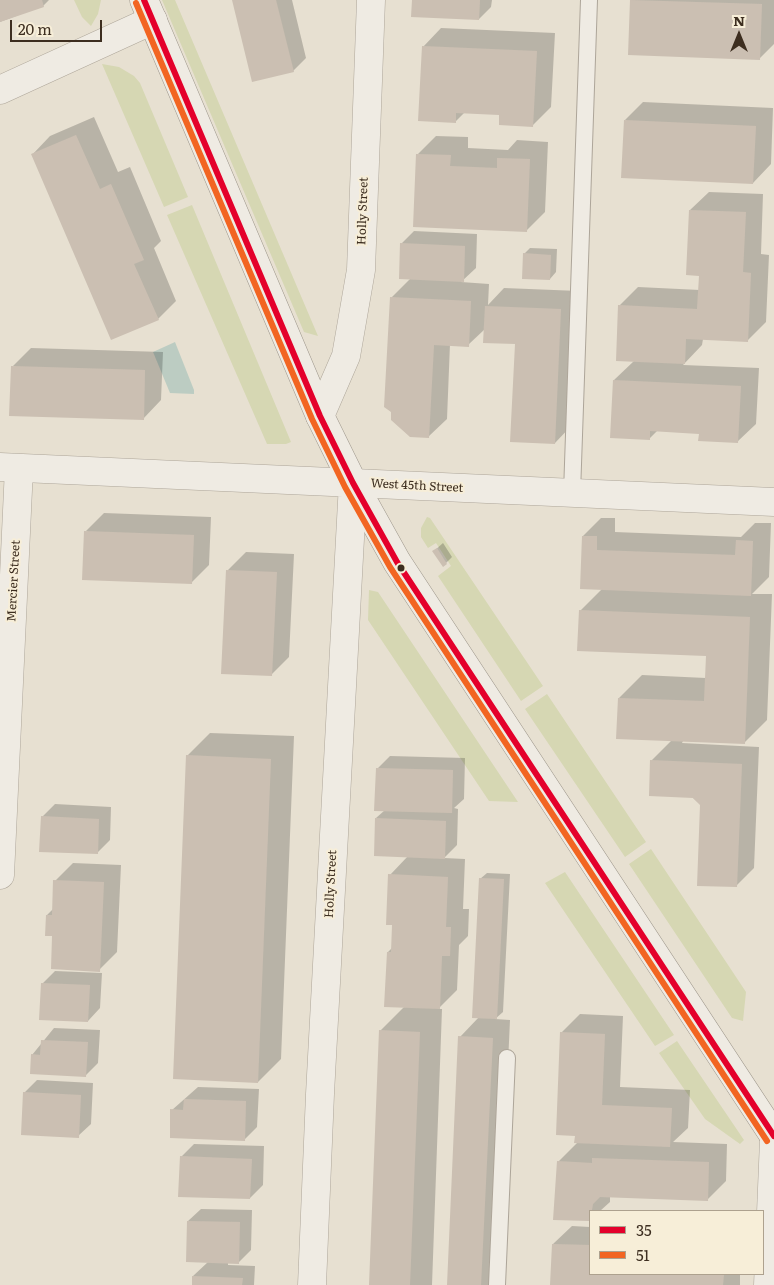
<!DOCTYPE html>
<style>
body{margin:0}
#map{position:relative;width:774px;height:1285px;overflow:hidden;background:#e7e0d1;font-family:Literata,serif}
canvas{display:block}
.legend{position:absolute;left:589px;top:1210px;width:175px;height:65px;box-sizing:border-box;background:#f7eed8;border:1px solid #ada18e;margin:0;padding:6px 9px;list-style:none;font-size:15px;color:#3d2e20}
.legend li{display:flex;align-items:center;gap:10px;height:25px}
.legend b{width:25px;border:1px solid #ada18e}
.north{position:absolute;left:714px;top:10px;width:50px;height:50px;-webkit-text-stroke:4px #f7eed8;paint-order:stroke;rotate:0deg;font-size:14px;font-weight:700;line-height:20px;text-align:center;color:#3d2e20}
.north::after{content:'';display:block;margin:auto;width:18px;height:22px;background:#3d2e20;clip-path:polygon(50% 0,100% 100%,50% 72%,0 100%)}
.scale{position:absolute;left:10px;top:20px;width:92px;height:22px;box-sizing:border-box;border:2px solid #3d2e20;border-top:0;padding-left:6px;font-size:15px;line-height:18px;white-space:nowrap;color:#3d2e20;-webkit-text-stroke:4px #f7eed8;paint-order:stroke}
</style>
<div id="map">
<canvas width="774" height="1285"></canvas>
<ul class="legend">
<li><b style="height:6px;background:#e4002b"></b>35</li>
<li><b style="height:6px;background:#f26522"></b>51</li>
</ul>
<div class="north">N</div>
<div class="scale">20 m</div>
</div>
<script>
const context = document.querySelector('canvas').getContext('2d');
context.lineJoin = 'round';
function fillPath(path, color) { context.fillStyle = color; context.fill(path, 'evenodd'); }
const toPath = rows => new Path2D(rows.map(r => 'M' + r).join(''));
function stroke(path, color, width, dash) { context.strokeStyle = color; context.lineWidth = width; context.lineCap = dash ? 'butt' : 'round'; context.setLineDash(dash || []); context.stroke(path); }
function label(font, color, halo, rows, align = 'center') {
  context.font = font + ' Literata,serif'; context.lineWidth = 4; context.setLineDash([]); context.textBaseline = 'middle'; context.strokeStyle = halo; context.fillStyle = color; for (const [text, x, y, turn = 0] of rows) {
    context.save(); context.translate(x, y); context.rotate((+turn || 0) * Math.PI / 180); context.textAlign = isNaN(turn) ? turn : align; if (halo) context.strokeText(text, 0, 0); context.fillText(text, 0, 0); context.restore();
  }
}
fillPath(toPath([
 [74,0,101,0,98,14,91,26,82,17],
 [162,0,175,0,318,336,304,332],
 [102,64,119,67,134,76,140,83,188,197,164,207],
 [192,205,291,442,286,444,267,444,167,215],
 [427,517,430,518,543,686,521,701,438,576,451,566,436,543,428,548,421,537,421,528],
 [369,590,378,592,518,802,489,801,368,620],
 [547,694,646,842,625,857,525,709],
 [651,849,746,992,743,1021,732,1018,629,864],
 [565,872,674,1035,655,1046,545,883],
 [677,1041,744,1140,740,1144,705,1119,659,1053]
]), '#d6d7b3');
fillPath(toPath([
 [175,342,194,390,194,394,170,393,153,352]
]), '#bcccc2');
fillPath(toPath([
 [0,0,49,0,43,6,0,22],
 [233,0,292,0,306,58,293,71],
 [413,0,492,0,491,7,479,19],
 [631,0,774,0,774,44,759,59,630,54],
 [441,28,555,33,551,107,533,125,500,114,465,112,455,122,423,47],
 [643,102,773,108,771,164,753,183,625,120],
 [94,117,118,172,130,167,161,241,154,248,176,301,158,319,32,155,50,136],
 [436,136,468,137,468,148,508,150,517,140,548,142,545,212,527,230,418,154],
 [709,192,763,194,761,254,769,255,766,322,747,341,703,339,702,345,683,365,759,368,756,424,737,442,700,433,658,430,649,439,614,380,634,361,619,306,638,287,700,290,700,275,690,210],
 [414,231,477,234,476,268,461,282,489,284,488,305,504,288,579,291,573,424,555,443,516,343,485,329,468,345,450,344,447,419,428,437,391,298,410,279,401,244],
 [530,248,557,249,556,272,550,279,524,254],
 [31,348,163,352,161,400,143,419,13,366],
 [104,513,211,517,209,565,191,583,86,531],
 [601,518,615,518,615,532,741,537,755,523,771,523,769,577,752,594,772,594,767,720,744,743,683,741,682,743,759,747,754,868,736,886,701,805,651,761,672,740,619,698,642,675,706,678,708,655,580,611,602,589,583,536],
 [443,543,452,557,446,563,434,551],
 [246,552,294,554,289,657,271,675,228,570],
 [210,733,294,736,281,1059,258,1082,187,756],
 [390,756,465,758,464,799,454,808,458,809,457,845,444,858,465,859,463,909,469,909,468,936,459,945,457,990,438,1009,442,1009,432,1285,371,1285,380,1031,404,1007,388,952,392,948,393,924,390,875,408,856,376,818,385,810,377,769],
 [55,804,111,807,110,840,97,853,42,817],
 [73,863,121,865,117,952,99,970,53,935,47,915,53,909,55,881],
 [487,873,510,874,503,1012,495,1019,510,1020,498,1282,496,1285,448,1285,460,1037,479,1017,480,879],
 [55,971,102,973,100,1008,88,1021,42,984],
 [580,1014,623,1016,620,1087,690,1090,688,1128,673,1142,727,1144,726,1181,708,1199,610,1196,610,1202,600,1211,590,1211,590,1220,555,1219,558,1162,578,1142,561,1033],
 [54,1028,100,1030,98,1063,86,1075,32,1055],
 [37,1080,93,1083,91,1124,78,1136,24,1093],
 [198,1087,259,1089,257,1127,245,1139,172,1110],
 [194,1144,264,1146,263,1185,250,1198,181,1157],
 [201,1209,252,1210,251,1250,238,1263,228,1262,228,1265,255,1266,254,1285,193,1285,193,1276,208,1262,188,1221],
 [572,1226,590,1227,590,1274,740,1274,740,1285,551,1285,553,1244]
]), '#0003');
fillPath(toPath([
 [0,0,42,0,44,7,0,22],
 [232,0,276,0,294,72,252,82],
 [412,0,480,0,479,20,411,17],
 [630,0,762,4,760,60,628,55],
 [422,46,537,51,533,127,499,125,499,115,456,113,456,123,418,121],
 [624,120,756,126,753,184,621,178],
 [76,135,100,189,111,184,144,260,134,264,159,320,111,340,31,154],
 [416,154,451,155,450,166,497,168,497,158,530,159,527,232,413,227],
 [689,210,746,212,743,272,751,273,748,342,686,339,685,364,616,361,618,305,697,309,699,276,686,275],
 [400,243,465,246,464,282,399,279],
 [523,253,551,255,550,280,522,279],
 [390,297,471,301,469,347,434,345,429,438,410,437,391,420,391,412,384,407],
 [485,306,561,309,555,444,510,442,515,344,483,343],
 [11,366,145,370,144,420,9,416],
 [613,380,741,386,738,443,698,441,699,434,650,431,650,440,610,438],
 [84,531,194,535,192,584,82,580],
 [582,536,597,536,597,550,735,555,736,540,753,541,751,596,580,589],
 [437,548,447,564,443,567,432,551],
 [226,570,277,572,272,676,221,674],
 [579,610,750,617,745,744,616,739,618,698,704,701,706,656,577,651],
 [186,755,271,759,258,1083,173,1079],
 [650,760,742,764,737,887,697,886,700,805,693,798,649,796],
 [376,768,453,770,452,813,374,811],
 [41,816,99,819,98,854,39,852],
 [375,818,446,821,445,859,374,856],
 [388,874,448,877,446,927,451,927,450,956,442,956,440,1009,384,1007,387,952,391,952,392,925,386,925],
 [479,878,504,879,497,1019,472,1018],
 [53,880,104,882,100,972,51,969,52,936,45,936,46,915,52,915],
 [41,983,90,985,88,1022,39,1020],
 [379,1030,420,1032,410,1285,369,1285],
 [560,1032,605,1034,602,1105,672,1108,670,1147,574,1143,575,1136,556,1135],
 [458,1036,493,1038,481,1285,447,1285],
 [41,1040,88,1042,86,1077,30,1074,31,1054,40,1055],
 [23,1092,81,1095,79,1138,21,1135],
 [184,1099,246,1101,245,1141,170,1138,170,1109,183,1110],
 [180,1156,252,1159,250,1199,178,1197],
 [592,1158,709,1162,708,1201,600,1197,593,1204,590,1221,553,1220,557,1161,592,1163],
 [187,1221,240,1222,239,1264,186,1262],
 [552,1244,590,1245,590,1274,724,1274,723,1285,550,1285],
 [192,1276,243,1278,242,1285,192,1285]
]), '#cbbfb2');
const lane = toPath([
 [572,493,589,0],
 [497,1285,507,1058]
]);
const street = toPath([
 [0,90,153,20],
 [320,416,346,356,361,270,371,0],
 [0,467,774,502],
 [0,875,19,468],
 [312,1285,320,1094,353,483],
 [768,1285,774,1140]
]);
const secondary = toPath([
 [144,0,320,416,353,483,397,562,774,1136]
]);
stroke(lane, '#ada599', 18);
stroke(street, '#ada599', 29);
stroke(secondary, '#9c958a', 29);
stroke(lane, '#efebe3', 16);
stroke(street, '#efebe3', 28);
stroke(secondary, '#efebe3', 28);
stroke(toPath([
 [144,0,320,416,353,483,397,562,774,1136]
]), '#e4002b', 6);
stroke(toPath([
 [136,3,312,419,345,487,390,567,767,1141]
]), '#f26522', 6);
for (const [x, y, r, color] of [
 [401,568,4.5,"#3d2e20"]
]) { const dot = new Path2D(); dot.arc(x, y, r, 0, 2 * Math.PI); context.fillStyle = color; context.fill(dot); stroke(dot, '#f7eed8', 2); }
label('12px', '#3d2e20', '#f7eed8', [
 ["Holly Street",363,211,-88],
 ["West 45th Street",417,486,3],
 ["Mercier Street",14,581,-87],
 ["Holly Street",331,884,-87]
]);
</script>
